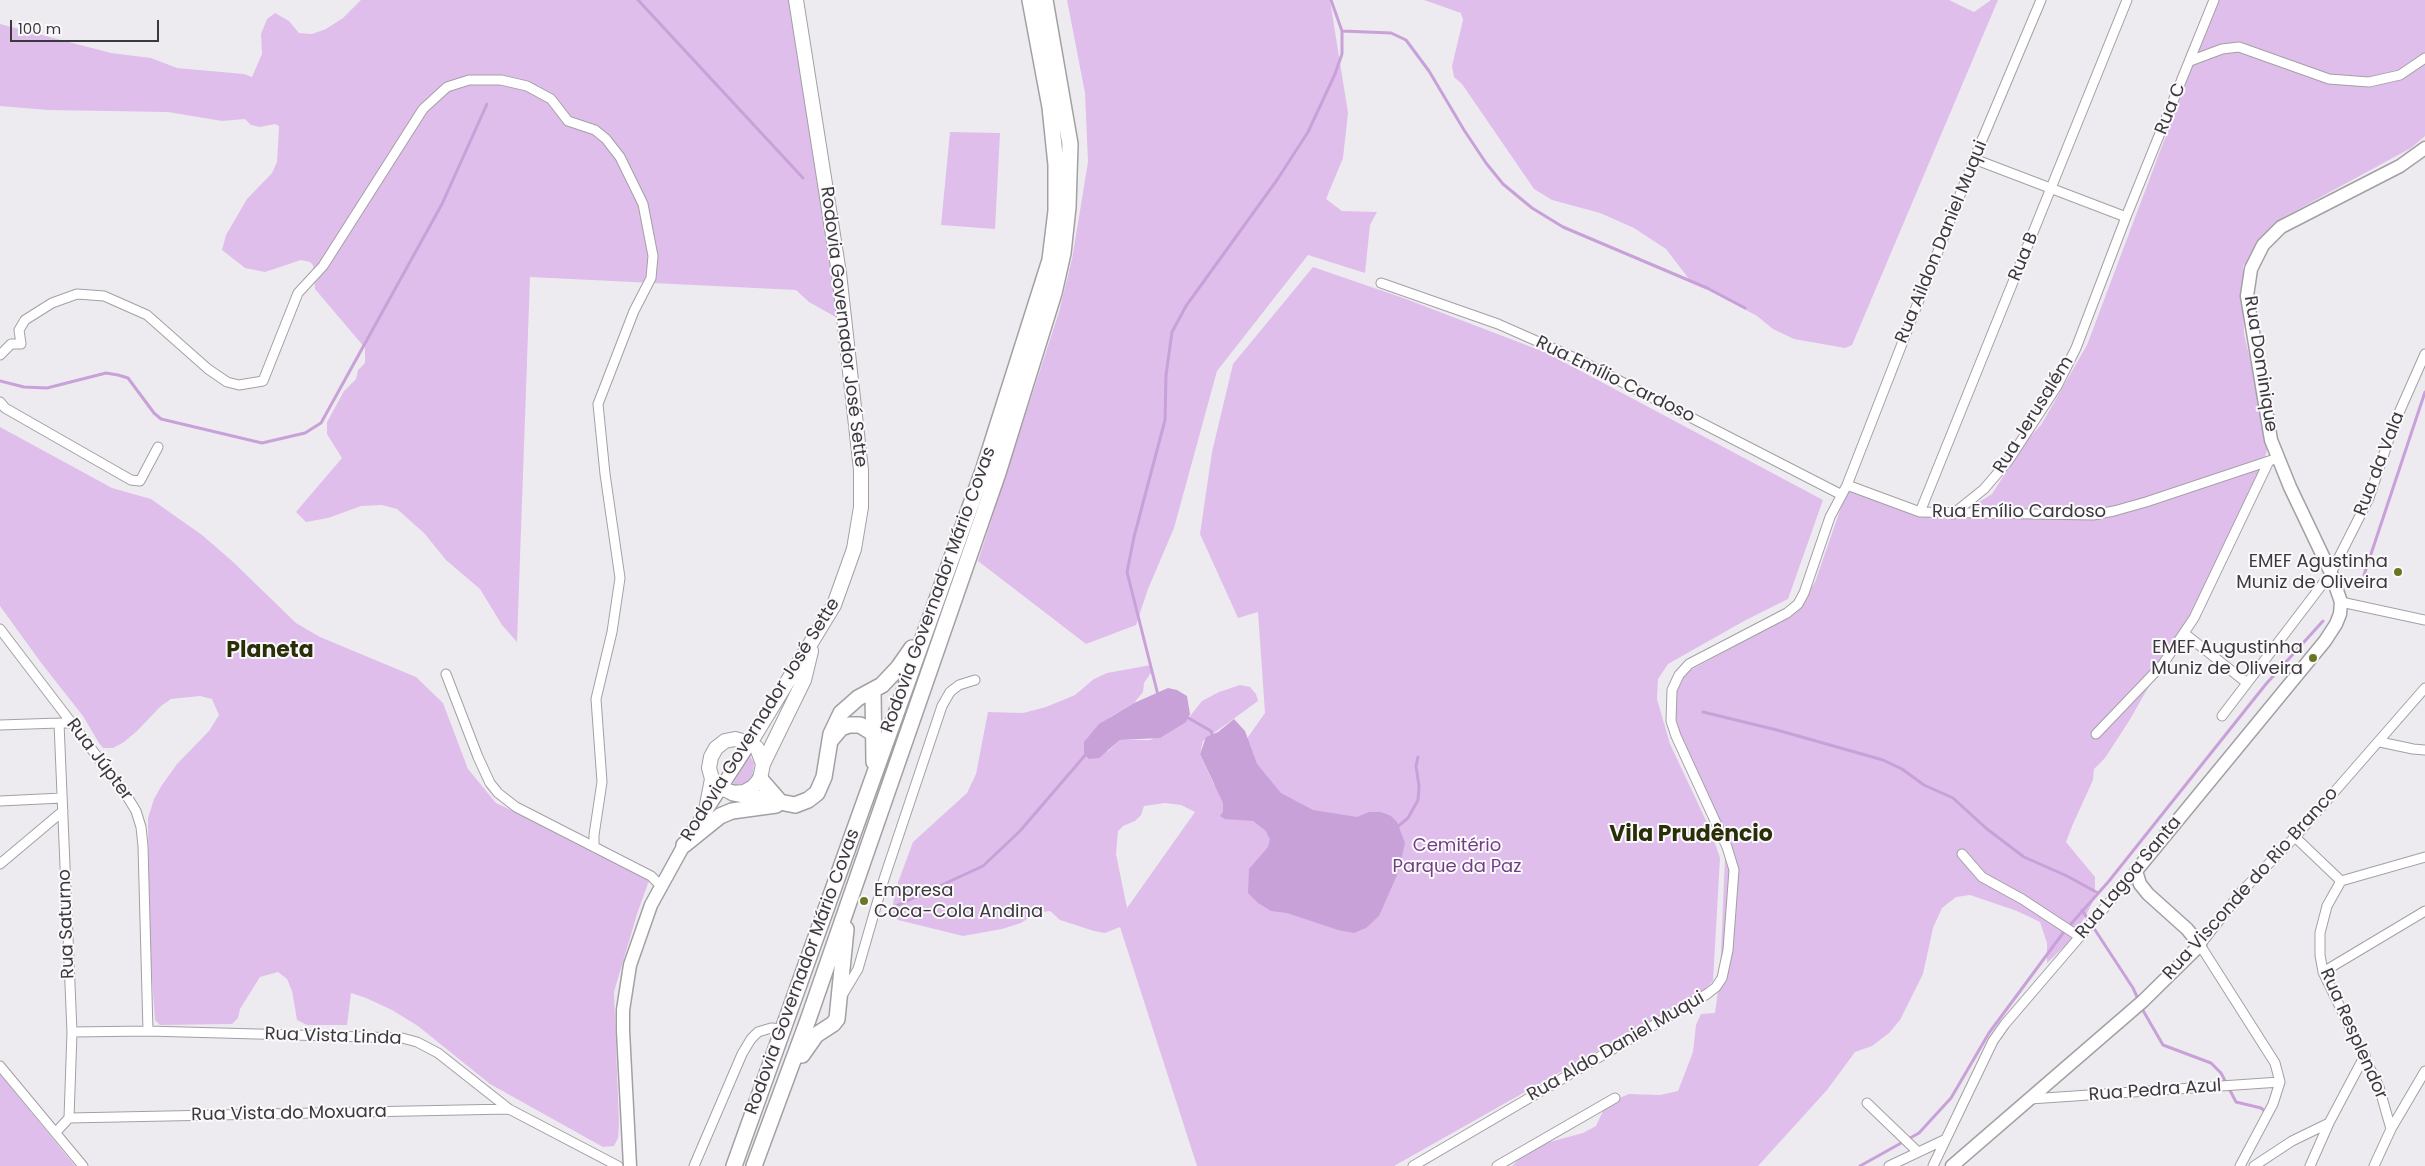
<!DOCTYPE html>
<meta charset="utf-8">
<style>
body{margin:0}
#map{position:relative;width:2425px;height:1166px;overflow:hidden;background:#eeebf0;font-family:Poppins,sans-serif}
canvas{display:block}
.scale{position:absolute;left:10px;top:20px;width:149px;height:22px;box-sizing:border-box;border:2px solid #3a393b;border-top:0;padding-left:6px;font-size:15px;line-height:18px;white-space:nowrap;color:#3a393b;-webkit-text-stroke:4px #fcf9fd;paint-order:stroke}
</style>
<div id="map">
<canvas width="2425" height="1166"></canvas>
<div class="scale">100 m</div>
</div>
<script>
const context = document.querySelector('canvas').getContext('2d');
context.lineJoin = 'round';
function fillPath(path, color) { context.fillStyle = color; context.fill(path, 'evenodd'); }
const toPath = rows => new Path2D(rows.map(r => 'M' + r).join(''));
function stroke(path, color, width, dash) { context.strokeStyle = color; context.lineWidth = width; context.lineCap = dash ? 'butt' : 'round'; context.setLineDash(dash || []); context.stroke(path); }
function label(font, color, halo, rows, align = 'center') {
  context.font = font + ' Poppins,sans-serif'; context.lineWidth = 4; context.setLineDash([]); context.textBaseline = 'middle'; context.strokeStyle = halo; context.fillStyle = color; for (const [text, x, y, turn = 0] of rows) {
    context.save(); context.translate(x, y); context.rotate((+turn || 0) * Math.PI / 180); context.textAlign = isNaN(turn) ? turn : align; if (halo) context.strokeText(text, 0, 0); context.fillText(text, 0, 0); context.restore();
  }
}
fillPath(toPath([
 [361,0,791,0,841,320,809,302,796,290,530,277,517,642,502,625,480,589,446,560,424,533,397,509,382,505,361,506,328,518,306,522,296,512,342,458,327,434,327,422,344,391,356,379,358,370,365,363,365,348,315,289,313,265,310,262,301,260,265,272,245,268,222,250,226,235,247,199,272,173,277,162,279,126,275,124,260,127,251,125,245,119,222,121,168,112,48,110,0,106,0,24,111,53,151,58,177,68,244,74,252,77,262,54,261,34,267,19,275,13,289,21,299,33,312,34,326,29,343,18],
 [1067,0,1330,0,1348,113,1343,158,1326,199,1342,211,1377,212,1370,225,1365,273,1308,255,1217,371,1174,528,1148,589,1136,625,1086,644,978,561,1059,312,1072,259,1088,162,1085,93],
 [1424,0,1949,0,1974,12,1991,0,1998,0,1852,345,1845,348,1794,339,1773,329,1757,316,1689,279,1666,249,1634,228,1600,213,1552,200,1534,189,1462,84,1454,77,1452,66,1463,20,1461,13],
 [2217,0,2425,0,2425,136,2411,148,2284,217,2261,250,2243,266,2244,334,2266,426,2268,446,2262,468,2201,596,2129,721,2105,758,2094,769,2093,780,2073,824,2066,842,2095,877,2095,897,2085,917,2069,942,2047,963,2047,943,2040,922,2017,911,1970,895,1956,897,1942,908,1933,928,1923,974,1900,1020,1889,1033,1872,1046,1855,1052,1827,1090,1758,1166,1512,1166,1522,1156,1546,1143,1583,1133,1596,1126,1603,1111,1612,1101,1629,1094,1660,1095,1678,1091,1693,1052,1696,1025,1701,1014,1715,1013,1720,976,1725,857,1713,815,1678,728,1673,702,1678,677,1768,628,1801,604,1815,582,1844,499,1850,488,1868,496,1934,510,1979,502,1992,494,2025,442,2041,425,2087,345],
 [950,132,1000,133,995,229,941,225],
 [1313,267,1406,299,1547,353,1823,500,1788,599,1744,621,1668,664,1658,679,1657,699,1670,744,1710,829,1720,858,1713,981,1702,992,1394,1166,1197,1166,1120,927,1105,933,1094,931,1060,920,1050,911,1036,913,1021,923,1002,929,963,936,898,920,893,914,893,904,896,888,913,842,967,793,976,774,988,712,1023,713,1046,707,1075,695,1094,679,1107,673,1151,665,1152,671,1144,683,1143,692,1134,703,1110,717,1107,752,1120,740,1150,740,1186,721,1202,701,1219,692,1240,685,1250,687,1256,694,1258,701,1203,741,1200,754,1214,785,1265,713,1258,612,1238,618,1200,534,1212,452,1233,364],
 [1165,803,1181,805,1195,812,1127,908,1116,854,1118,831,1123,826,1135,821,1141,815,1144,806],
 [0,427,112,488,151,499,202,535,231,560,296,623,320,637,416,677,443,703,468,769,496,803,647,874,650,878,637,914,614,992,619,1124,618,1138,614,1146,603,1147,490,1084,418,1026,392,1010,366,998,351,993,347,1025,307,1025,297,1020,292,991,287,979,278,972,260,977,240,1009,238,1018,232,1024,160,1025,155,1020,149,937,148,818,154,799,162,785,177,764,209,731,219,715,212,699,200,696,171,699,161,706,137,731,124,742,113,748,103,748,99,743,83,716,42,664,0,606],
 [750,756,754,763,753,772,749,782,731,787],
 [0,1074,75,1166,0,1166]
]), '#dfbeec');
fillPath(toPath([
 [1168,688,1177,690,1187,696,1190,714,1186,722,1160,738,1120,740,1099,758,1089,759,1084,754,1084,742,1099,724,1134,703],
 [1234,719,1245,731,1257,764,1281,793,1313,810,1357,817,1369,812,1381,812,1391,816,1397,822,1405,843,1398,873,1379,916,1366,928,1354,933,1338,930,1287,913,1271,911,1258,903,1248,893,1249,869,1268,847,1270,839,1265,830,1253,821,1225,819,1220,816,1223,812,1223,803,1200,754,1206,737,1218,732]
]), '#c9a1d9');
stroke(toPath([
 [638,0,803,178],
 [1342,31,1391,33,1406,40,1429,71,1464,130,1486,163,1503,184,1532,208,1563,227,1707,288,1745,308],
 [0,381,24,387,47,388,106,373,118,375,128,378,154,413,161,419,262,443,305,433,321,423,442,204,487,104],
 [2364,575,2425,392],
 [1158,695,1127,572,1134,537,1165,420,1166,375,1172,332,1186,306,1277,180,1308,132,1335,74,1342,54,1342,31,1331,0],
 [1703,712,1777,730,1883,760,1902,769,1924,785,1953,798,1987,829,2024,857,2067,876,2098,893],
 [1185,716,1211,731,1213,737],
 [1396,828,1408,818,1418,800,1419,786,1416,766,1418,757],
 [896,906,983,866,1020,831,1087,753],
 [2082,910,2133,988,2139,1001],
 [2141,1007,2163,1045,2211,1063,2221,1073,2236,1102,2261,1108,2267,1113],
 [1860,1166,1919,1133,1951,1098,1989,1033,2063,933,2109,881,2266,684,2323,621]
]), '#c9a1d9', 3);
const street = toPath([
 [2190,61,2222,49,2239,47,2329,79,2369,82,2400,75,2425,58],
 [1974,159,2126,217],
 [1381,283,1498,324,1575,358,1840,494],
 [0,355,11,344,21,344,19,330,25,320,52,303,77,294,104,296,147,315,208,369,227,382,239,385,263,381,298,293,323,266,423,109,447,87,469,80,501,80,527,86,551,99,568,121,595,130,606,139,620,157,643,204,653,256,651,278,634,311,598,404,605,474,620,578,612,632,596,699,602,782,594,835,594,847],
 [0,402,5,408,131,480,140,481,158,447],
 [1847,485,1920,512,2093,515,2114,511,2146,502,2278,458],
 [1920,512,2127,0],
 [1953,514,1984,489,2008,461,2057,386,2076,348,2126,217,2214,0],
 [2341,602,2425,620],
 [0,629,125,793,136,811,141,827,143,846,148,1031],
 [2184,633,2247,683],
 [446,674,478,757,490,783,498,793,516,807,651,876,661,886],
 [2222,716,2331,573,2369,498,2394,424,2425,354],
 [0,725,59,723],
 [2096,734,2163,664,2194,618,2269,461],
 [2380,742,2413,749,2425,750],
 [0,801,62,798],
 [2295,837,2341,881],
 [1962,854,1982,877,2022,899,2080,937],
 [0,864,63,811],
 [2323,972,2425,911],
 [843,994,858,969,884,879,942,706,950,692,959,685,975,680],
 [72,1032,148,1031,402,1038,417,1042,438,1053,509,1109,618,1166],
 [0,1066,83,1166],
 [2030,1099,2280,1082],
 [1867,1103,1918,1152],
 [69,1118,509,1109],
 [2391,1129,2379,1087,2323,972,2320,955,2320,933,2327,906,2341,881,2425,857],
 [57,1131,69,1118,72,1032,59,723,70,723],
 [694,1166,742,1054,751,1039,758,1032,771,1028,784,1029],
 [1413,1166,1707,994,1716,987,1722,978,1728,950,1734,870,1727,847,1676,736,1671,721,1672,690,1679,675,1689,664,1787,613,1798,604,1804,593,1830,517,1847,485,1974,159,2041,0],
 [1497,1166,1615,1098],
 [1889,1166,1944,1140],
 [1933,1166,1993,1041,2005,1024,2136,871],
 [2240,1166,2273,1104,2280,1082,2275,1063,2200,945,2242,891,2295,837,2425,688],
 [2254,1166,2292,1141,2329,1123],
 [2310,1166,2329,1123,2365,1055],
 [2374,1166,2391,1129,2425,1071]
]);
const secondary = toPath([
 [630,1166,623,1031,623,1010,630,965,651,905,684,845,750,743],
 [1952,1166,2143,1001,2200,945,2187,929,2148,894,2140,884,2136,871,2325,641,2336,624,2340,614,2341,602,2331,573,2290,487,2271,440,2247,296,2251,269,2263,245,2281,227,2400,166,2425,148]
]);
const primary = toPath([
 [750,743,834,605,854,549,861,507,861,470,839,273,796,0],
 [763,764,757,748,750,743,735,739,725,741,716,748,711,757,709,768,712,779,721,788,733,793,744,792,753,787,760,779,763,764,804,680,811,651],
 [706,810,712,779]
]);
const highway = toPath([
 [873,691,874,762],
 [830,741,841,728,849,725,860,725,873,733],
 [760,779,780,802],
 [733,793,795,805,808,800,817,793,824,777,831,734,841,713,858,698,882,685,898,668,912,648],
 [684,845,720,816,732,811,776,805],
 [802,1055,816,1035,833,1024,837,1019,846,929],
 [734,1166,984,468,1050,260,1056,211,1056,165,1050,107,1030,0],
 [754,1166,808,1020,998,473,1054,293,1063,253,1068,207,1070,144,1045,0]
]);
stroke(street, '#a3a0a4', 11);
stroke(secondary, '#a3a0a4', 15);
stroke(primary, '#a3a0a4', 16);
stroke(highway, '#a3a0a4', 18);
stroke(street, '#fff', 9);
stroke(secondary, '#fff', 12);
stroke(primary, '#fff', 14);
stroke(highway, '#fff', 15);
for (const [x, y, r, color] of [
 [2398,572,5,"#697623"],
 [2313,658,5,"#697623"],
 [864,901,5,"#697623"]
]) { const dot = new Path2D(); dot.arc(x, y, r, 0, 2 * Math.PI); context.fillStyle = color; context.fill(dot); stroke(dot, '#fcf9fd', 2); }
label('18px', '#3a393b', '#fcf9fd', [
 ["Rua C",2171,109,-68],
 ["Rua Aildon Daniel Muqui",1942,242,-68],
 ["Rua B",2024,257,-68],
 ["Rodovia Governador José Sette",843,327,83],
 ["Rua Dominique",2260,364,81],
 ["Rua Emílio Cardoso",1615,380,26],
 ["Rua Jerusalém",2034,415,-58],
 ["Rua da Vala",2380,464,-69],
 ["Rua Emílio Cardoso",2019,512],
 ["Rodovia Governador Mário Covas",939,590,-70],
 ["Rodovia Governador José Sette",761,720,-58],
 ["Rua Júpter",99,760,53],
 ["Rua Lagoa Santa",2129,878,-50],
 ["Rua Visconde do Rio Branco",2251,884,-48],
 ["Rua Saturno",67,924,-92],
 ["Rodovia Governador Mário Covas",803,972,-70],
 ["Rua Resplendor",2353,1034,66],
 ["Rua Vista Linda",333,1037,2],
 ["Rua Aldo Daniel Muqui",1616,1047,-30],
 ["Rua Pedra Azul",2155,1091,-4],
 ["Rua Vista do Moxuara",289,1114,-1]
]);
label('18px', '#3a393b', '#fcf9fd', [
 ["EMEF Agustinha",2388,562],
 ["Muniz de Oliveira",2388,583],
 ["EMEF Augustinha",2303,648],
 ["Muniz de Oliveira",2303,669],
 ["Empresa",874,891,"left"],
 ["Coca-Cola Andina",874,912,"left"]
], 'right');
label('18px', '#703f83', '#fcf9fd', [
 ["Cemitério",1457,846],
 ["Parque da Paz",1457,867]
]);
label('bold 22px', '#292f07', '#fcf9fd', [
 ["Planeta",270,651],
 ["Vila Prudêncio",1691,835]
]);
</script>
